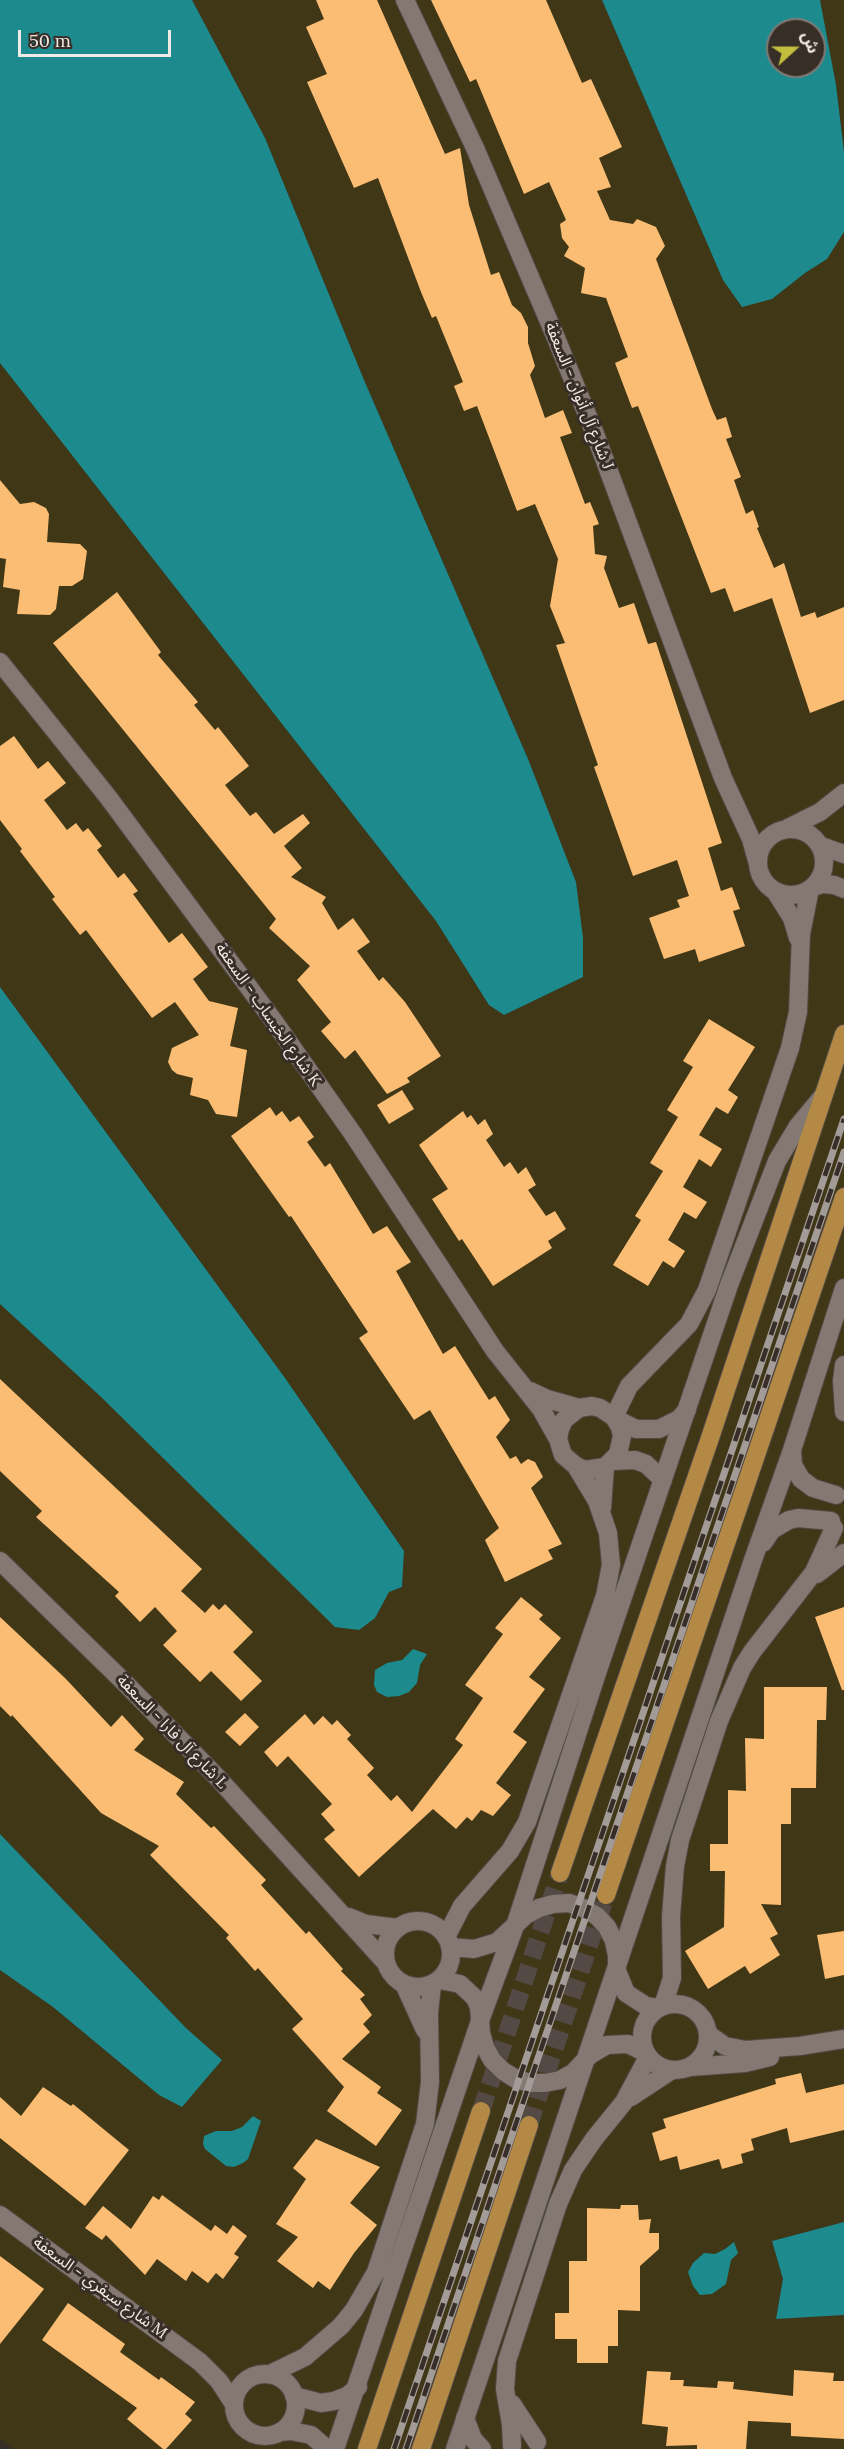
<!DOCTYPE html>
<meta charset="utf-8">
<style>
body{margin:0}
#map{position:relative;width:844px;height:2449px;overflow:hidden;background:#372e28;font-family:Lora,"Noto Sans Arabic",serif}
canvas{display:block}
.north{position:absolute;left:766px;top:18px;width:60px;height:60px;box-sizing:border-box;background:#372e28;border:2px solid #817a74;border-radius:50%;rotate:69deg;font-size:16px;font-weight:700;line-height:24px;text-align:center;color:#f1ebe7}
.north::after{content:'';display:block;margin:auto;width:21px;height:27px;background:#c3bd3e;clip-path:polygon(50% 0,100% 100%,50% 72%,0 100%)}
.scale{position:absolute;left:18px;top:30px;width:153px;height:27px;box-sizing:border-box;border:3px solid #f1ebe7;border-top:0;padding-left:8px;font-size:18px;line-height:21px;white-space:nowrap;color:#f1ebe7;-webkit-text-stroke:4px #372e28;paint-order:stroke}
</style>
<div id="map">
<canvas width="844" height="2449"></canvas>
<div class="north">ش</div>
<div class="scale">50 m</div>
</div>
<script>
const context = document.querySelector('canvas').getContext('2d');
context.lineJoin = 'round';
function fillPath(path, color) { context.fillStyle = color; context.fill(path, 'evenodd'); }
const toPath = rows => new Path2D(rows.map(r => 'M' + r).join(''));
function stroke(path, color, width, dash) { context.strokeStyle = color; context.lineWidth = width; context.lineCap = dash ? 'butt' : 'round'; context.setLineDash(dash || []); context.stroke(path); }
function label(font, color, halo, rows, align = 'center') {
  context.font = font + ' Lora,"Noto Sans Arabic",serif'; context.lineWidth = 6; context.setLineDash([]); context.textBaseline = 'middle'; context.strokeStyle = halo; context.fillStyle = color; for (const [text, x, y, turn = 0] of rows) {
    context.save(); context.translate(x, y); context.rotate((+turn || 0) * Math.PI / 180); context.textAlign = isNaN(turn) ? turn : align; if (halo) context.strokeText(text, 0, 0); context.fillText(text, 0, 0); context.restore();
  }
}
fillPath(toPath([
 [192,0,602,0,723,280,805,273,827,259,844,232,844,2222,772,2241,783,2279,776,2319,844,2315,844,2449,13,2449,0,2438,0,1970,53,2007,159,2095,182,2107,222,2060,186,2028,0,1834,0,1304,100,1396,375,1618,389,1592,402,1587,404,1551,285,1378,0,987,0,363,436,921,489,1005,504,1015,582,977,576,882,528,759,364,380,265,138],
 [820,0,844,0,844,152,836,85]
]), '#403717');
fillPath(toPath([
 [0,0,192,0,265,138,364,380,528,759,576,882,583,938,583,977,504,1015,489,1005,436,921,0,363],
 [602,0,820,0,836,85,844,152,844,232,827,259,805,273,772,299,742,307,723,280],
 [778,30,814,30,814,66,778,66],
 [0,987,285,1378,404,1551,402,1587,389,1592,375,1618,359,1630,335,1627,100,1396,0,1304],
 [413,1649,427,1654,420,1665,417,1683,409,1692,399,1696,387,1697,377,1692,374,1685,375,1670,387,1663,402,1660],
 [0,1834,186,2028,222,2060,182,2107,159,2095,53,2007,0,1970],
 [253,2116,261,2121,248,2159,243,2163,234,2167,226,2166,205,2149,203,2144,204,2136,216,2131,232,2131,242,2127],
 [844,2222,844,2315,776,2319,783,2279,772,2241],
 [734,2242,738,2253,731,2260,726,2284,712,2294,700,2295,693,2286,688,2272,693,2263,704,2253,715,2254,725,2249]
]), '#1d8b8d');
fillPath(toPath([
 [316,0,377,0,445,154,460,148,469,205,491,275,499,272,512,305,521,313,528,327,528,343,535,366,530,375,545,418,563,410,572,433,560,437,585,504,590,502,599,524,593,526,595,554,607,556,604,568,619,608,634,603,648,644,656,642,722,843,708,848,721,891,732,887,740,909,733,911,745,946,699,962,695,949,664,959,649,918,680,907,677,900,689,896,677,860,633,876,594,767,598,765,556,645,565,643,550,606,558,559,535,504,517,511,477,406,464,411,454,386,463,382,436,316,432,318,421,292,378,178,354,188,307,82,327,74,306,27,324,19],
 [431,0,546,0,582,83,591,79,622,147,599,158,611,187,597,191,610,220,633,224,637,219,656,227,665,246,656,259,712,409,717,420,726,417,732,437,726,439,741,477,734,480,746,514,753,510,759,527,757,528,774,568,784,563,801,617,815,612,817,618,844,607,844,700,810,713,772,598,734,612,725,588,711,593,638,406,632,408,615,363,628,357,606,298,581,293,585,268,564,256,569,247,562,238,560,224,566,220,549,182,524,194,476,79,470,82],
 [0,480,20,504,34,502,46,508,49,514,47,542,80,544,87,551,83,579,72,586,59,586,56,609,50,615,17,614,20,590,3,587,6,559,0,558],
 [117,592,161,652,158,655,198,702,194,705,215,730,218,727,249,766,225,785,250,816,256,812,274,834,303,814,310,823,284,846,302,868,291,877,326,897,322,903,338,930,353,918,370,942,357,951,379,981,383,977,405,1002,441,1056,407,1078,410,1082,387,1094,355,1050,345,1059,321,1031,331,1022,297,980,310,966,269,928,276,919,53,643],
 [14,736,38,769,48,761,66,783,44,800,67,830,76,823,83,832,88,828,102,846,97,850,118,878,124,873,138,891,133,894,169,943,182,933,208,967,193,979,209,1001,238,1008,230,1046,247,1050,237,1117,216,1114,208,1100,190,1095,193,1078,177,1074,172,1070,168,1062,172,1048,199,1035,175,1002,152,1018,86,930,80,935,52,899,55,897,20,851,22,849,0,820,0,746],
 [709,1019,755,1047,728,1090,738,1097,728,1114,716,1107,699,1135,722,1149,711,1167,699,1159,683,1187,707,1202,696,1219,684,1212,668,1240,685,1251,674,1268,663,1261,648,1286,613,1265,641,1220,635,1216,663,1171,650,1163,678,1117,667,1110,693,1067,683,1061],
 [402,1090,414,1109,389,1124,377,1105],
 [270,1107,276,1116,282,1111,290,1122,299,1116,314,1137,307,1142,325,1167,330,1163,373,1234,387,1226,411,1262,396,1271,443,1354,455,1346,489,1400,495,1396,510,1420,496,1437,510,1459,516,1456,521,1464,528,1459,535,1462,543,1477,531,1488,562,1544,548,1550,553,1559,505,1582,485,1540,499,1528,430,1410,414,1420,359,1338,368,1332,291,1216,289,1217,231,1136],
 [463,1111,467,1118,471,1115,478,1125,485,1119,493,1134,486,1140,504,1167,510,1162,518,1174,526,1167,536,1185,528,1190,546,1216,555,1211,566,1229,548,1241,552,1248,493,1286,462,1239,459,1241,432,1199,448,1189,419,1145],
 [0,1379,202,1569,181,1591,205,1613,213,1604,219,1610,225,1604,253,1632,233,1652,262,1681,241,1701,211,1671,200,1682,163,1645,177,1631,155,1607,140,1622,115,1596,119,1592,36,1517,42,1511,0,1471],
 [521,1597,543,1615,539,1619,561,1638,529,1677,545,1689,513,1732,527,1742,496,1783,511,1795,493,1816,481,1810,472,1821,467,1817,456,1829,433,1809,359,1877,324,1839,335,1830,321,1814,332,1804,288,1756,277,1767,264,1752,305,1714,314,1725,323,1716,332,1725,337,1720,351,1735,347,1739,374,1768,367,1775,391,1801,397,1795,412,1812,463,1745,455,1739,483,1698,465,1685,503,1634,495,1628],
 [844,1607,844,1690,842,1690,815,1617],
 [0,1617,65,1678,111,1727,122,1715,144,1739,134,1750,184,1782,176,1794,211,1828,214,1826,266,1880,261,1885,306,1934,309,1931,343,1969,341,1971,365,1995,360,1999,372,2015,363,2024,370,2032,342,2059,381,2087,377,2093,402,2110,376,2146,327,2111,344,2087,292,2029,303,2019,258,1968,255,1971,226,1938,229,1935,150,1855,159,1846,101,1813,12,1715,11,1717,0,1706],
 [764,1687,827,1687,826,1720,817,1720,816,1788,791,1788,791,1824,781,1824,781,1905,761,1904,778,1934,770,1938,780,1955,750,1974,745,1966,708,1989,685,1951,724,1927,725,1871,710,1871,710,1844,728,1844,728,1790,746,1791,745,1738,764,1739],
 [245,1713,259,1727,240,1746,225,1732],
 [844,1931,844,1975,825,1979,817,1935],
 [801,2073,806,2093,844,2084,844,2130,790,2143,787,2128,751,2139,754,2150,741,2154,743,2163,722,2169,719,2159,680,2170,677,2156,660,2161,652,2133,666,2128,663,2119,776,2084,775,2079],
 [43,2087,71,2106,73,2104,129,2150,85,2206,0,2138,0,2097,21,2116],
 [316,2139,380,2167,350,2203,377,2225,354,2253,330,2290,318,2281,313,2288,277,2261,298,2237,276,2224,306,2179,293,2168],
 [162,2195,211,2231,215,2225,227,2234,233,2225,247,2236,234,2254,239,2257,223,2279,216,2273,208,2283,192,2271,186,2281,157,2259,145,2275,106,2235,102,2240,85,2228,103,2206,131,2229,153,2196,159,2200],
 [621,2205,638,2205,639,2220,651,2219,649,2233,659,2233,659,2249,640,2266,640,2311,618,2310,618,2346,608,2346,608,2363,577,2363,577,2339,555,2339,555,2313,569,2313,569,2261,587,2261,587,2208,620,2209],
 [0,2256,44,2289,0,2344],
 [68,2303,125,2344,120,2352,159,2380,161,2377,195,2402,185,2414,192,2420,166,2449,163,2449,127,2419,137,2408,42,2340],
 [794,2370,834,2373,833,2381,844,2381,844,2439,791,2436,791,2423,748,2421,746,2449,697,2449,697,2445,666,2446,668,2427,642,2424,647,2371,671,2372,670,2380,684,2380,683,2386,717,2388,718,2381,734,2382,733,2389,793,2396]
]), '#fbbd74');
stroke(toPath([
 [481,2111,560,1873],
 [529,2125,606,1895]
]), '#534a45', 18, [18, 9]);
const minor = toPath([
 [405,0,475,148,556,338,595,434,723,778,751,839,758,864],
 [0,662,108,797,273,1020,353,1134,495,1351,541,1409,558,1439],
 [788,828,820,812,844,793],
 '758 862a33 33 0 1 1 66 0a33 33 0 1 1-66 0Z',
 [821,846,844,854],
 [813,887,823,884,834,885,844,889],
 [775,891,792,918,798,938],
 [844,1365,842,1381,844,1412],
 [530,1391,547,1399,579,1408],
 [614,1417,629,1386,689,1324,707,1290,790,1048,798,1012,801,934,810,889],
 [616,1419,636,1429,659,1429,679,1419,687,1410],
 [792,1450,793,1465,801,1479,813,1488,836,1495],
 [612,1461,635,1460,646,1464,663,1480],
 [602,1508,605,1467,618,1454,622,1436,620,1427,614,1417,600,1408,592,1406,579,1408,564,1420,560,1429,558,1439,563,1455,576,1466,585,1470,605,1467],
 [763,1543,772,1530,789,1520,798,1518,831,1521],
 [0,1561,125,1683,217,1777,386,1963],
 [817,1574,844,1553],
 [349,1917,366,1924,398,1928],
 '385 1954a33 33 0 1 1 66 0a33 33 0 1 1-66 0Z',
 [446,1937,462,1906,510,1851,527,1822,605,1596,611,1565,608,1533,597,1501,576,1466],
 [450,1947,474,1949,497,1942,526,1915,539,1908,553,1904,569,1903,583,1908,597,1916,607,1927,614,1941,617,1956,617,1971,626,1993,646,2006,658,2008],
 [440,1980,460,1984,475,1998,479,2007,481,2033,485,2047,492,2060,503,2071,516,2079,530,2083,545,2083,560,2080,573,2073,590,2055,607,2045,628,2044,646,2053],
 [404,1984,425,2030],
 '642 2037a33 33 0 1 1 66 0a33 33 0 1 1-66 0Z',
 [663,2006,672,1978,671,1916,675,1866,680,1840,719,1721,742,1668,752,1652,814,1572,834,1528],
 [708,2034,725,2046,746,2050,800,2046,844,2039],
 [690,2067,745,2063,770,2057],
 [631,2097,672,2070],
 [0,2215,200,2362,219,2381,234,2404],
 [270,2374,305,2357,341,2326,354,2310,376,2272,425,2124,430,2082,429,2013,432,1985],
 '234 2405a31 31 0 1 1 62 0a31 31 0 1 1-62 0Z',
 [294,2396,321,2403,334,2401,347,2396,358,2387],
 [512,2404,537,2442],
 [465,2418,473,2439,482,2449],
 [280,2432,291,2431,311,2435,327,2449],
 [512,2446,511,2425,505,2389,507,2361,558,2204,573,2170,594,2139,624,2102,648,2057],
 [335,2449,481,2018,515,1926,597,1673,729,1285,777,1161,798,1126,823,1096],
 [455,2449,753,1560,792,1450,844,1288]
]);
const major = toPath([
 [560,1873,709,1441,844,1034],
 [606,1895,844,1197],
 [367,2449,481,2111],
 [421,2449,529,2125]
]);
stroke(minor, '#514944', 20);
stroke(major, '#514944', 20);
stroke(minor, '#847972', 18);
stroke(major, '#b38945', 18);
const rail = toPath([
 [394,2449,844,1119],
 [406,2449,844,1152]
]);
stroke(rail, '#a39b97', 7);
stroke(rail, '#372e28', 4.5, [14]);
label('16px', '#f1ebe7', '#372e28', [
 ["شارع آل أنوان - السعفة J",579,396,68],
 ["شارع الخيساب - السعفة K",268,1015,55],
 ["شارع آل فارا - السعفة L",172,1732,46],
 ["شارع سيفري - السعفة M",100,2288,36]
]);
</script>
